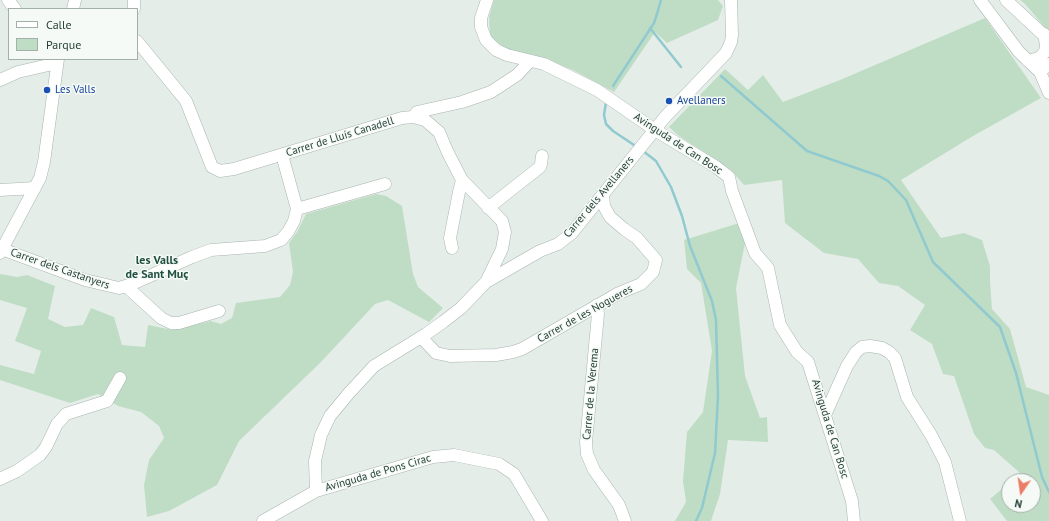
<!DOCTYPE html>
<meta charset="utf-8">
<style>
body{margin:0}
#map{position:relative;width:1049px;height:521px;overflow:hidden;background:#e5ede9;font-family:"PT Sans",sans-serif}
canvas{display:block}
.legend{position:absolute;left:8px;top:8px;width:130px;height:52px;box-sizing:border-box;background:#f5faf7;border:1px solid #a2afaa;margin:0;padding:5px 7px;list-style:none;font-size:12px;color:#253f36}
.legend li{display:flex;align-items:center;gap:8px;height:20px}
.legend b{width:20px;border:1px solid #a2afaa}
.north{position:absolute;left:1001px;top:473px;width:40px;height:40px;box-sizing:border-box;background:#f5faf7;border:1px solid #a2afaa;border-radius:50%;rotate:193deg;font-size:11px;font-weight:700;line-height:16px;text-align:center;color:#253f36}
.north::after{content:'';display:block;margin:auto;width:14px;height:18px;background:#eb7c65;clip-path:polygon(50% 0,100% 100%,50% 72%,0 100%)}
</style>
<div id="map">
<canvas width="1049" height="521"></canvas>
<ul class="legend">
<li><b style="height:5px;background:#fff"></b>Calle</li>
<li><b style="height:11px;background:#bfddc5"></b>Parque</li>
</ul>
<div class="north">N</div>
</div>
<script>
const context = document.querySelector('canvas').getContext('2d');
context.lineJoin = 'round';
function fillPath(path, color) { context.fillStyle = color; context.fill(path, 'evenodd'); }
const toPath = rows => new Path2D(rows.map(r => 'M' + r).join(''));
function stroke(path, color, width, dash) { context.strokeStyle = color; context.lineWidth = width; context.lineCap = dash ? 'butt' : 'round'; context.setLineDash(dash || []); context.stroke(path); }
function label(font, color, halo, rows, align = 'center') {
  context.font = font + ' "PT Sans",sans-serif'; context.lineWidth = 3; context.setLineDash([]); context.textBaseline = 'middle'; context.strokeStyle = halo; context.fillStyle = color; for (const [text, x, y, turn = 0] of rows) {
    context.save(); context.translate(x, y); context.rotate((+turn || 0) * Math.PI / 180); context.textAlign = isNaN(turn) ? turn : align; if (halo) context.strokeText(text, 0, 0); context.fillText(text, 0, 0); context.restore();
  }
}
fillPath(toPath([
 [494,0,718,0,723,6,718,20,667,43,655,32,614,92,573,70,534,55,508,50,490,37,489,17],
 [1020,0,1049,0,1049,32,1025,4],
 [985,18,1041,98,973,136,901,180,941,238,964,233,982,240,990,266,990,281,992,309,1010,329,1026,387,1049,395,1049,521,1007,521,990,499,1009,483,1009,505,1033,505,1033,481,1011,481,1020,473,994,450,985,448,974,434,954,376,943,374,932,344,910,330,925,305,898,286,879,283,858,259,824,253,785,223,782,180,744,185,730,169,679,136,669,127,725,69,748,90,763,75,783,102,840,80],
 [376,194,386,196,402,206,413,274,418,287,443,308,429,322,388,300,375,304,321,362,239,441,217,485,169,511,147,517,144,485,149,460,164,438,159,426,141,412,118,406,98,394,70,403,0,380,0,365,34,374,41,351,15,341,27,308,0,300,0,274,17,277,27,275,55,286,48,319,65,327,83,325,91,308,114,317,122,345,145,347,148,325,173,330,211,321,221,324,232,318,236,303,280,297,290,285,293,272,289,243,297,232,306,214],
 [736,224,739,224,745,243,736,288,745,376,760,418,767,417,768,442,728,440,720,494,711,521,675,521,686,502,683,481,687,432,703,412,712,351,701,283,687,269,684,240]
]), '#bfddc5');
stroke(toPath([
 [650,28,681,67],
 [721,76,807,151,879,176,888,181,906,200,933,262,1000,327,1016,373,1042,477,1049,492],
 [613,86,654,23,657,14,661,0],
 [606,102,604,115,606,124,613,131,637,147],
 [643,151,656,161,671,187,682,216,690,246,712,301,716,320,718,396,715,453,702,508,696,521]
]), '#90cacf', 2.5);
const minor = toPath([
 [8,0,15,9],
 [487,0,481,18,481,27,486,40,496,50,507,55,544,64,597,90,655,130,716,167,729,177,732,191,755,253,768,268,780,325,797,352,808,362,852,501,854,521],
 [980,0,1019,52,1040,72,1049,93],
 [1006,0,1049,40],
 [73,9,75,0],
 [134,9,134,0],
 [137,41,186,101,212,167,220,171,234,169,402,118,413,117,425,120,439,132,448,153,462,180,502,221,505,232,502,249,486,282],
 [1028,61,1039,58,1045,52,1046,45,1044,34],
 [1040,72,1049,64],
 [0,80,18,72,57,63],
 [413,117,417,112,462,102,491,92,517,75,530,61],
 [0,190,35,188],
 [488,208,540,167,541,164,542,156],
 [297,209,385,184],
 [452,248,450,238,459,192,462,180],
 [2,249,85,280,119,288,132,284,192,257,211,250,265,246,281,240,288,232,294,221,297,209,282,155],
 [0,253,40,178,44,162,58,59],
 [126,286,161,318,171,323,179,323,219,311],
 [597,305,598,314,586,442,587,454,594,470,619,505,625,521],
 [421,337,436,353,450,356,496,355,513,352,522,349,619,293,641,284,653,272,656,260,637,238,624,229,610,217,604,206,603,194],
 [825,415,847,366,856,352,862,347,870,346,882,348,889,352,895,358,907,397,931,435,945,462,960,521],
 [0,479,17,471,40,455,46,447,57,424,66,414,107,401,120,378],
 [316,491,315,461,321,435,330,416,349,393,374,366,426,334,443,322,461,308,486,282,540,251,558,244,572,233,665,117,726,53,731,42,732,35,731,0],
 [263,521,316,491,433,457,454,455,499,464,514,474,542,521]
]);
stroke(minor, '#a8b5b0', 13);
stroke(minor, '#fff', 12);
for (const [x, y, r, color] of [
 [47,90,4,"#1a4fb4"],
 [669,101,4,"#1a4fb4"]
]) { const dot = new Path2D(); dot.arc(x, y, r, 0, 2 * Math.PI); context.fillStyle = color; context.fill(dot); stroke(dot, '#f5faf7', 1.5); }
label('11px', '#164399', '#f5faf7', [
 ["Les Valls",55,90],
 ["Avellaners",677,101]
], 'left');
label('11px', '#253f36', '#f5faf7', [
 ["Carrer de Lluís Canadell",340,137,-17],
 ["Avinguda de Can Bosc",678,144,33],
 ["Carrer dels Avellaners",599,197,-50],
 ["Carrer dels Castanyers",60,269,19],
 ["Carrer de les Nogueres",585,314,-29],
 ["Carrer de la Verema",591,394,-85],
 ["Avinguda de Can Bosc",830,429,73],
 ["Avinguda de Pons Cirac",378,473,-16]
]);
label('bold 12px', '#215041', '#f5faf7', [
 ["les Valls",157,261],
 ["de Sant Muç",157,275]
]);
</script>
